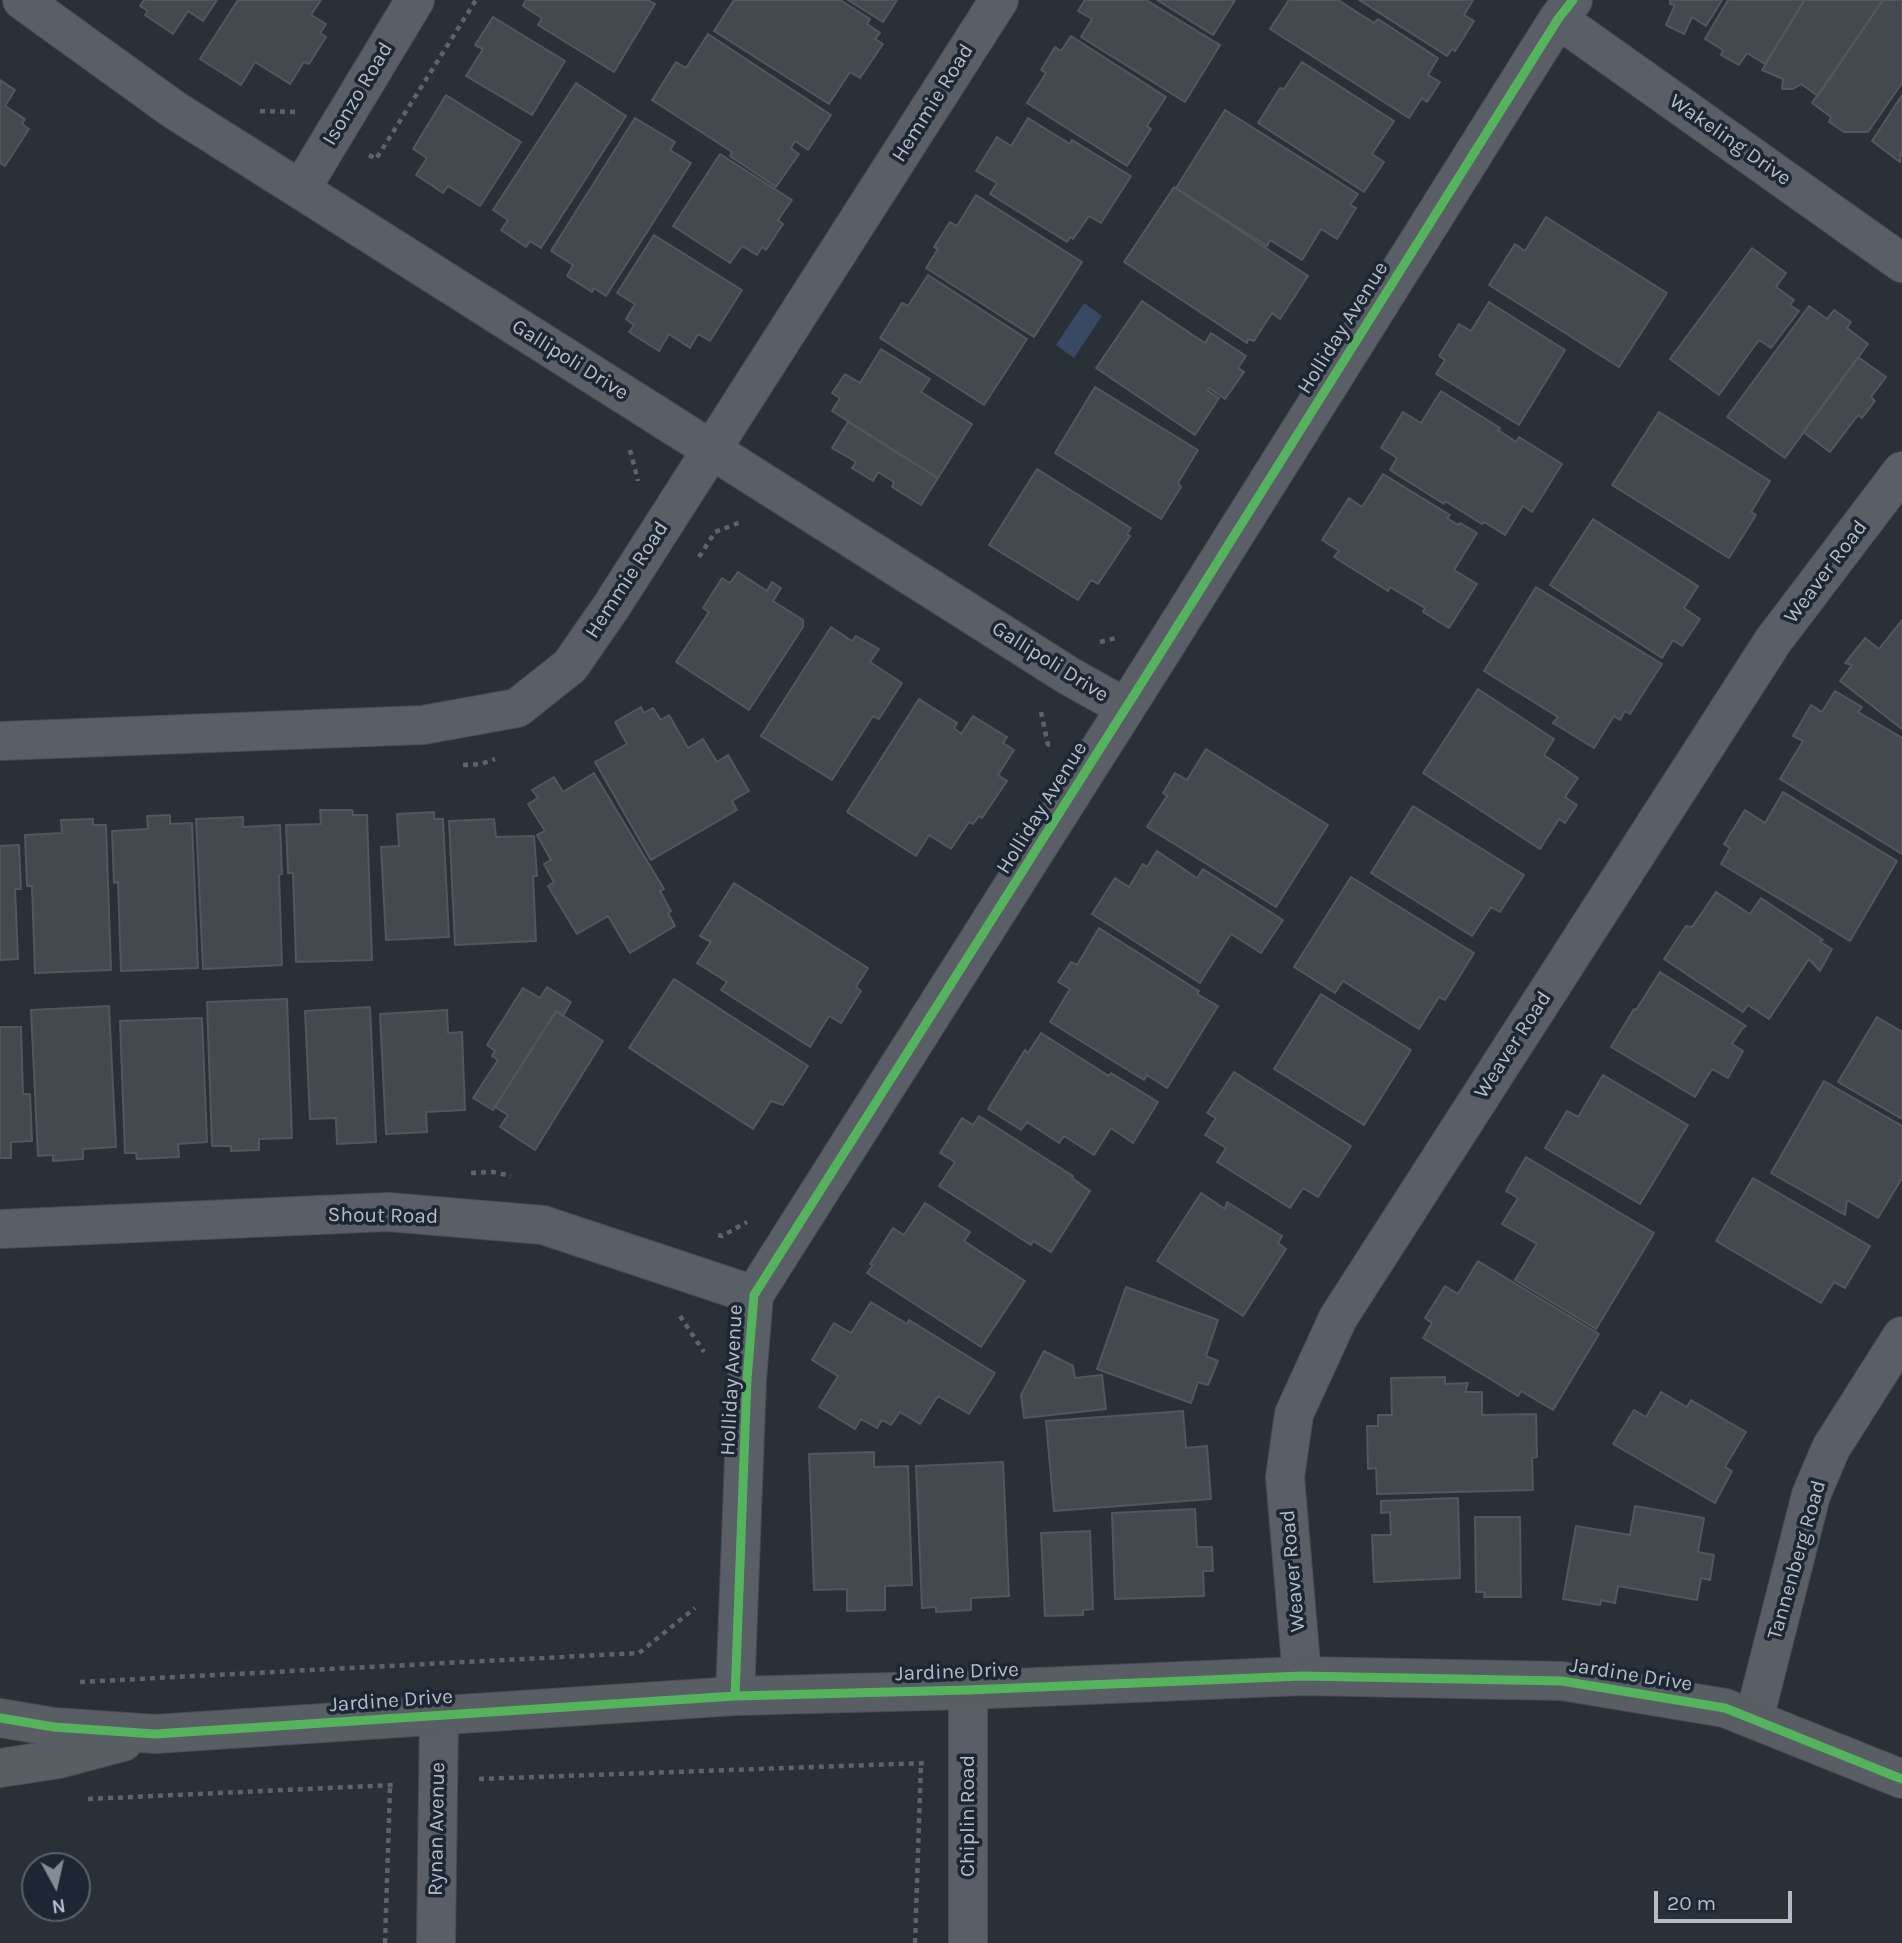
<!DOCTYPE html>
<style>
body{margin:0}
#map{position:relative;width:1902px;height:1943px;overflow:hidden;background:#2a3038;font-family:Karla,sans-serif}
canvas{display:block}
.north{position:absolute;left:21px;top:1852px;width:70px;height:70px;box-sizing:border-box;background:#1d2633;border:2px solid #59626f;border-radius:50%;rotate:172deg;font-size:19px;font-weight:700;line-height:28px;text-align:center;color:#b4bcc9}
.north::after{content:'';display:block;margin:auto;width:24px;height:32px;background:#848b96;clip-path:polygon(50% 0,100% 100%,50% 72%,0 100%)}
.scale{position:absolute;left:1654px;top:1891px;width:138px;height:32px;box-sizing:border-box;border:4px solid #b4bcc9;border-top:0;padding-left:9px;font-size:21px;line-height:24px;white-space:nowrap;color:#b4bcc9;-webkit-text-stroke:5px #1d2633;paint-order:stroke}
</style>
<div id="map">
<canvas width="1902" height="1943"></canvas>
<div class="north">N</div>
<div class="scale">20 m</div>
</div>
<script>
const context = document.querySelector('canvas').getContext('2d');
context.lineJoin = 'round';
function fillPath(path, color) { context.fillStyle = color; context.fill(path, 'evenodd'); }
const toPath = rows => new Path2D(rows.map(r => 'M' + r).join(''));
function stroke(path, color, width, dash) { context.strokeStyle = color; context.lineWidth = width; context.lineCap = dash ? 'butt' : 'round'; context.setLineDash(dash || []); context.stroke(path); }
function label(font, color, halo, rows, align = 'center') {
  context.font = font + ' Karla,sans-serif'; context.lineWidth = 7; context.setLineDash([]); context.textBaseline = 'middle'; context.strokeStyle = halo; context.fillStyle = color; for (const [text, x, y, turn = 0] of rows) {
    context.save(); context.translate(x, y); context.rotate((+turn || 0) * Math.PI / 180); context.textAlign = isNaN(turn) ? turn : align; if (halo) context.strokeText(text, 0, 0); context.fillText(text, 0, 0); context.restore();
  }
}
fillPath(toPath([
 [1084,303,1102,316,1074,358,1056,345]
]), '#384963');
const building = toPath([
 [144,0,217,0,203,21,188,11,173,34,145,15,148,11,140,6,144,0],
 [238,0,321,0,311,15,326,24,320,33,326,37,309,64,304,62,290,84,255,62,241,85,200,59,238,0],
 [526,0,648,0,655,4,614,72,538,25,542,18,523,6,526,0],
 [734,0,840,0,870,19,867,24,880,33,875,39,883,44,860,78,850,72,829,104,714,31,734,0],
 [848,0,897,0,883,22,848,0],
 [1085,0,1146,0,1220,45,1185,102,1081,37,1092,19,1078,11,1085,0],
 [1157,0,1235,0,1213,35,1157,0],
 [1289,0,1338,0,1374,23,1378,19,1438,58,1428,75,1440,82,1427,102,1422,98,1409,118,1270,29,1289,0],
 [1359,0,1473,0,1464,15,1474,21,1455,51,1452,49,1447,56,1359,0],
 [1670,0,1722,0,1706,26,1692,17,1684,34,1666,25,1675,5,1670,4,1670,0],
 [1728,0,1804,0,1765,64,1747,53,1739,65,1721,55,1723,50,1705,39,1728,0],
 [1805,0,1883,0,1818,96,1801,84,1793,89,1782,89,1783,79,1762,70,1805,0],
 [1883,0,1902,0,1902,83,1868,132,1844,132,1829,122,1831,117,1812,103,1883,0],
 [493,17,565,61,532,115,466,76,483,49,475,45,493,17],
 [708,34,831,115,808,150,795,141,791,148,799,154,776,187,730,156,732,152,652,100,676,62,686,68,708,34],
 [1071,36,1166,97,1147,126,1151,129,1127,166,1027,103,1046,73,1041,70,1055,47,1061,51,1071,36],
 [1302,62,1394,121,1372,154,1384,162,1364,192,1258,123,1280,88,1284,89,1302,62],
 [0,80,15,90,5,106,25,119,22,124,29,129,5,166,0,163,0,80],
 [576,83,626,116,541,248,530,241,526,247,501,230,508,220,493,210,576,83],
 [446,95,521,142,480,206,448,186,443,193,416,175,427,158,413,149,446,95],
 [1902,95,1902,156,1900,154,1900,162,1872,141,1902,95],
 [1225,110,1358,194,1350,205,1356,208,1337,239,1321,229,1302,260,1270,240,1267,246,1176,188,1225,110],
 [635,118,675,142,670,150,691,163,606,296,594,288,592,292,567,276,573,265,551,251,635,118],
 [1028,118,1070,144,1072,140,1131,176,1101,223,1089,216,1073,239,1070,237,1067,242,990,194,997,183,976,171,997,137,1011,146,1028,118],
 [720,154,792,200,778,220,783,224,766,250,762,247,757,255,742,246,730,263,673,226,720,154],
 [1174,187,1308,276,1280,319,1272,313,1254,341,1248,339,1247,343,1124,262,1174,187],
 [976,195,1082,262,1034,337,926,268,938,249,934,247,950,222,957,226,976,195],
 [1546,217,1667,293,1619,367,1489,285,1515,244,1525,251,1546,217],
 [654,235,742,290,710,341,698,334,690,348,669,334,659,351,629,332,634,325,626,319,635,304,617,293,654,235],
 [1752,248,1786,273,1776,287,1794,300,1790,305,1799,311,1771,348,1759,340,1719,395,1670,359,1752,248],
 [928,275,1027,339,984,405,880,338,902,303,908,306,928,275],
 [1142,301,1205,343,1211,333,1246,356,1238,368,1244,372,1225,399,1209,388,1207,390,1219,398,1195,435,1096,368,1142,301],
 [1489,302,1565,350,1519,425,1436,374,1445,360,1439,356,1459,324,1471,331,1489,302],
 [1809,306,1827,319,1834,310,1851,322,1847,328,1868,344,1785,458,1727,417,1809,306],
 [881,349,930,379,921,392,972,424,938,478,832,411,840,398,832,393,845,374,860,383,881,349],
 [1858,357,1886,377,1871,397,1875,401,1862,418,1858,415,1830,452,1803,432,1858,357],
 [1095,387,1198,450,1178,483,1181,487,1161,519,1055,453,1095,387],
 [1441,391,1500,428,1498,430,1516,442,1519,437,1562,464,1532,512,1523,506,1505,535,1484,522,1482,524,1445,501,1444,504,1390,470,1397,458,1381,448,1403,412,1421,423,1441,391],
 [1659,412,1770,481,1751,512,1756,515,1729,558,1612,485,1659,412],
 [848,422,938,478,921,505,892,487,894,482,878,472,873,481,852,468,856,462,832,448,848,422],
 [1037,469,1131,528,1127,534,1130,536,1098,584,1091,580,1078,600,989,545,1037,469],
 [1383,474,1450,515,1447,518,1458,525,1460,523,1477,533,1454,570,1477,584,1449,628,1423,612,1425,608,1390,587,1388,591,1334,557,1339,551,1322,540,1349,498,1362,507,1383,474],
 [1593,519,1698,586,1684,608,1700,619,1682,646,1673,640,1662,658,1550,585,1593,519],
 [738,572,767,591,772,582,781,588,773,601,803,620,803,627,749,710,676,662,709,612,703,608,722,578,730,583,738,572],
 [1536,587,1662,664,1630,714,1625,711,1620,720,1614,716,1594,748,1553,723,1558,717,1484,671,1536,587],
 [1902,620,1902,729,1840,681,1852,665,1845,663,1865,638,1879,649,1902,620],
 [831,627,852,641,856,636,879,649,870,662,902,683,879,719,873,716,832,780,761,736,831,627],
 [1478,689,1554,739,1544,755,1578,778,1565,797,1577,805,1565,823,1559,819,1540,849,1423,773,1478,689],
 [1835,691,1862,707,1858,712,1902,738,1902,854,1780,779,1803,741,1793,736,1811,705,1822,712,1835,691],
 [919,699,957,723,954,728,961,734,973,716,1007,737,1003,743,1014,750,998,775,1007,781,982,818,979,816,973,824,969,822,951,849,929,835,916,856,847,812,919,699],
 [641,707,644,713,653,708,661,720,669,715,688,748,703,739,717,762,728,755,749,791,732,801,737,810,651,860,595,762,627,744,615,722,641,707],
 [1206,749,1328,825,1276,907,1147,827,1167,796,1163,793,1175,773,1187,780,1206,749],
 [594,773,664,889,660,891,671,911,668,913,675,926,630,953,608,916,577,934,548,886,554,882,544,864,551,860,537,835,545,831,528,804,538,798,532,790,554,777,563,792,594,773],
 [1783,792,1897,861,1850,941,1721,864,1730,848,1724,844,1745,810,1765,823,1783,792],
 [1413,806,1524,875,1500,912,1491,907,1472,936,1371,873,1413,806],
 [320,810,352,810,353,815,367,815,372,960,296,962,293,873,288,873,286,825,321,824,320,810],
 [434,812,434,819,443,819,449,937,386,940,381,847,399,846,397,814,434,812],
 [170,815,170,824,192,823,198,968,121,971,118,882,114,883,112,831,148,829,147,816,170,815],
 [243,817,243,827,280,825,282,874,279,875,282,965,203,969,196,819,243,817],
 [93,819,93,825,106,825,111,970,35,973,32,886,27,886,25,835,62,833,61,820,93,819],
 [494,819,496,837,534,836,537,876,533,876,536,941,455,945,449,821,494,819],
 [19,845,21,889,15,889,18,959,0,960,0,846,19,845],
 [1157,851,1197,878,1203,869,1283,920,1261,953,1231,934,1200,983,1092,914,1115,878,1129,887,1143,864,1147,867,1157,851],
 [1351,877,1474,953,1445,1000,1439,997,1419,1029,1343,981,1335,993,1294,967,1351,877],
 [734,883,868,968,856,987,861,991,841,1023,829,1016,810,1047,721,990,727,982,697,963,711,942,700,936,734,883],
 [1716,892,1750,914,1761,898,1823,940,1819,941,1832,949,1820,971,1809,959,1769,1019,1748,1005,1743,1012,1664,959,1686,926,1692,927,1716,892],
 [1099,928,1199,991,1197,994,1218,1006,1167,1088,1147,1075,1144,1080,1050,1022,1070,989,1058,982,1071,962,1077,965,1099,928],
 [1660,972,1746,1026,1742,1029,1732,1044,1743,1051,1728,1078,1712,1069,1695,1097,1611,1047,1634,1009,1636,1010,1660,972],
 [674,979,808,1066,783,1105,771,1101,753,1129,629,1048,674,979],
 [547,987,571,1002,563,1016,556,1011,493,1110,473,1098,498,1060,492,1056,495,1051,487,1045,523,988,540,998,547,987],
 [1321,994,1411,1050,1364,1125,1274,1069,1321,994],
 [287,999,292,1138,259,1139,259,1150,231,1151,231,1146,212,1146,207,1002,287,999],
 [109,1006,116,1147,83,1149,83,1159,53,1161,53,1155,38,1156,31,1010,109,1006],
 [370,1007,376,1142,337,1144,336,1118,310,1119,305,1011,370,1007],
 [447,1010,448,1033,462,1032,465,1110,426,1112,427,1132,386,1134,380,1014,447,1010],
 [556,1011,603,1041,535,1150,500,1127,508,1115,495,1107,556,1011],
 [1877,1017,1902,1032,1902,1119,1838,1082,1877,1017],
 [202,1018,207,1142,178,1144,179,1157,137,1159,136,1153,125,1153,120,1021,202,1018],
 [0,1027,21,1027,23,1094,30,1094,32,1141,11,1142,11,1158,0,1158,0,1027],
 [1041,1033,1109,1076,1111,1073,1158,1102,1133,1143,1111,1128,1094,1155,1064,1136,1059,1143,1027,1122,1021,1130,988,1109,1025,1050,1028,1053,1041,1033],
 [1234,1072,1351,1146,1318,1197,1303,1188,1290,1208,1217,1162,1226,1148,1205,1135,1216,1118,1207,1113,1234,1072],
 [1603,1075,1688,1125,1640,1204,1545,1148,1567,1111,1578,1117,1603,1075],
 [1824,1081,1902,1126,1902,1178,1878,1218,1847,1200,1845,1215,1771,1173,1824,1081],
 [979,1116,1073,1176,1072,1178,1090,1191,1051,1252,1033,1241,1031,1245,939,1186,955,1162,940,1153,962,1118,973,1125,979,1116],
 [1526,1157,1654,1233,1596,1329,1515,1280,1537,1244,1502,1224,1518,1198,1506,1191,1526,1157],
 [1753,1178,1870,1246,1845,1288,1834,1282,1821,1303,1716,1241,1753,1178],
 [1201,1193,1225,1209,1227,1202,1282,1236,1278,1243,1286,1249,1243,1316,1157,1261,1201,1193],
 [925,1203,970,1232,964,1241,1025,1281,981,1347,867,1273,873,1265,870,1264,893,1228,904,1235,925,1203],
 [1478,1261,1599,1334,1553,1410,1521,1391,1518,1396,1423,1338,1432,1323,1425,1318,1445,1286,1458,1294,1478,1261],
 [1126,1287,1218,1320,1206,1356,1218,1361,1208,1385,1198,1382,1191,1403,1097,1369,1126,1287],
 [871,1302,907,1324,909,1320,995,1373,969,1414,938,1396,920,1424,900,1412,891,1425,882,1420,877,1428,861,1419,855,1429,819,1407,838,1376,812,1360,834,1323,851,1333,871,1302],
 [1044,1351,1073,1366,1075,1378,1102,1375,1106,1409,1024,1418,1021,1395,1044,1351],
 [1445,1377,1445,1384,1468,1383,1465,1392,1482,1392,1482,1415,1536,1414,1537,1457,1532,1458,1533,1490,1377,1494,1376,1468,1368,1469,1367,1426,1378,1426,1378,1415,1392,1415,1391,1378,1445,1377],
 [1661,1392,1687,1407,1691,1400,1746,1432,1725,1467,1732,1471,1715,1503,1613,1444,1634,1410,1646,1417,1661,1392],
 [1183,1411,1186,1448,1207,1446,1211,1499,1054,1511,1046,1421,1183,1411],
 [874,1452,874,1467,908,1466,912,1585,885,1586,885,1610,847,1611,847,1589,814,1590,809,1454,874,1452],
 [1003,1462,1009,1596,971,1598,971,1610,936,1612,936,1607,922,1608,916,1466,1003,1462],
 [1458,1498,1460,1578,1374,1582,1372,1535,1391,1535,1390,1512,1381,1513,1381,1501,1458,1498],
 [1635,1506,1704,1518,1698,1552,1714,1555,1710,1580,1701,1578,1697,1600,1618,1586,1615,1603,1601,1600,1600,1605,1563,1599,1576,1526,1630,1535,1635,1506],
 [1195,1509,1197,1547,1212,1547,1213,1571,1203,1571,1204,1596,1115,1599,1112,1513,1195,1509],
 [1475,1517,1520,1517,1521,1597,1484,1597,1485,1592,1476,1592,1475,1517],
 [1090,1531,1093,1609,1083,1610,1083,1615,1045,1616,1041,1533,1090,1531]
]);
fillPath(building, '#444950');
stroke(building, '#52575f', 2);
const street = toPath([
 [22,0,173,109,1069,676,1126,708],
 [1558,19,1902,263],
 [301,189,415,0],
 [0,741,423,725,517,708,570,666,611,607,999,0],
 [0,1229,388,1212,543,1225,754,1295],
 [1302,1676,1285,1477,1294,1414,1338,1318,1773,641,1902,471],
 [735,1696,747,1379,754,1295,1158,657,1558,19,1573,0],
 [1754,1719,1811,1495,1831,1448,1902,1336],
 [436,1943,439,1715],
 [968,1943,968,1690]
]);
const secondary = toPath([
 [0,1718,54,1727,155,1734,735,1696,968,1690,1302,1676,1562,1681,1725,1708,1902,1779],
 [0,1768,59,1759,123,1742]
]);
stroke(street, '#484c53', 40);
stroke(secondary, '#484c53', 40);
stroke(toPath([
 [260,111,297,112],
 [369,155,376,159,476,0],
 [630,450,638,481],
 [699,557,715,532,741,522],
 [1100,642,1116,638],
 [1041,712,1048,745,1047,747],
 [463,765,481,764,495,759],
 [471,1173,493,1172,511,1176],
 [718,1235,722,1236,747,1222],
 [680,1316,704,1352],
 [80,1682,639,1653,695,1608],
 [479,1779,925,1763],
 [88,1799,394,1785],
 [385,1943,390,1786],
 [915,1943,921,1763]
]), '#5d636a', 4.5, [5, 5]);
stroke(street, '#5a5e66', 38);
stroke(secondary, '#595d64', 38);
stroke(toPath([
 [735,1696,747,1379,754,1295,1158,657,1558,19,1573,0],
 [0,1718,54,1727,155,1734,735,1696,968,1690,1302,1676,1562,1681,1725,1708,1902,1779]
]), '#56b35d', 9);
label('21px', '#b4bcc9', '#1d2633', [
 ["Isonzo Road",358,94,-59],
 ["Hemmie Road",933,103,-58],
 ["Wakeling Drive",1730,140,35],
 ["Holliday Avenue",1343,328,-58],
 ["Gallipoli Drive",570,360,32],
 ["Weaver Road",1826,572,-53],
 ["Hemmie Road",627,580,-57],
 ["Gallipoli Drive",1050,662,32],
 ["Holliday Avenue",1042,808,-58],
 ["Weaver Road",1513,1045,-57],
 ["Shout Road",383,1216,1],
 ["Holliday Avenue",732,1380,-87],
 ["Tannenberg Road",1797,1560,-74],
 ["Weaver Road",1293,1571,-95],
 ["Jardine Drive",957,1672,-2],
 ["Jardine Drive",1631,1675,9],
 ["Jardine Drive",391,1701,-4],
 ["Chiplin Road",968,1816,-90],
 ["Rynan Avenue",437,1829,-89]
]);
</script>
